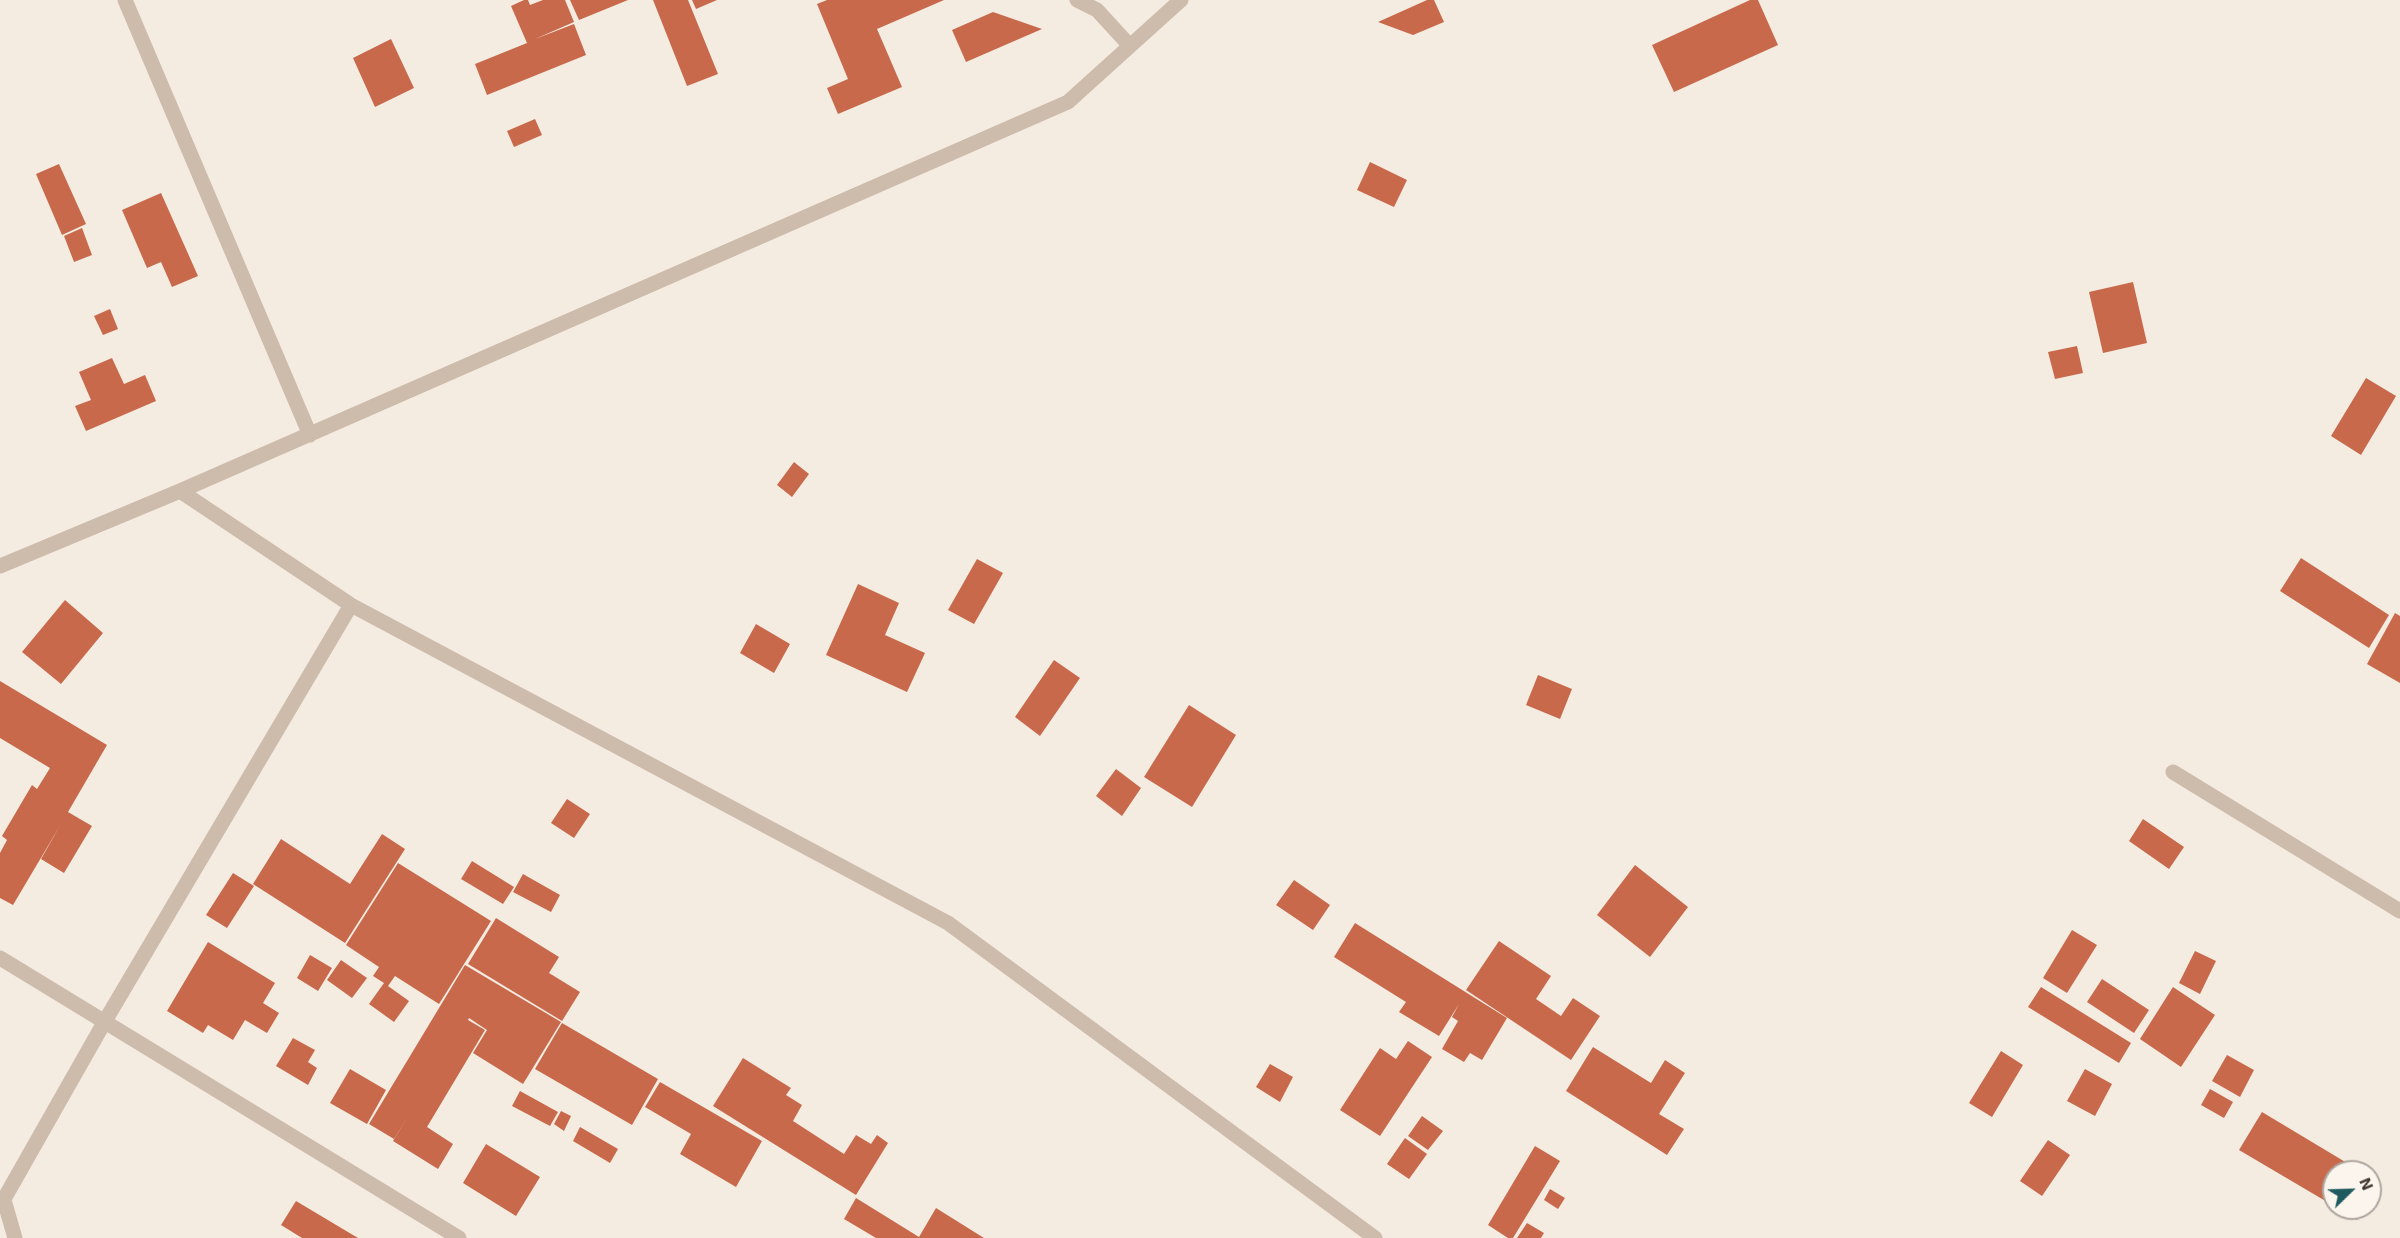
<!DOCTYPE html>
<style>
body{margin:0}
#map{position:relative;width:2400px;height:1238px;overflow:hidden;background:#f4ebe1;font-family:"Exo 2",sans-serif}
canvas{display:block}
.north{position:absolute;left:2322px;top:1160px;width:60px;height:60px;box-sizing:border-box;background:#fbf5ee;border:2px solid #aea6a0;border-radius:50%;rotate:67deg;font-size:16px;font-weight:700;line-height:24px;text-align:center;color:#3b302b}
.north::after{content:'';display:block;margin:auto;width:21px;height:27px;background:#1f5a5e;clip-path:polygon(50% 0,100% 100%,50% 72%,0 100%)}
</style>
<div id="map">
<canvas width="2400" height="1238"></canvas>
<div class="north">N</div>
</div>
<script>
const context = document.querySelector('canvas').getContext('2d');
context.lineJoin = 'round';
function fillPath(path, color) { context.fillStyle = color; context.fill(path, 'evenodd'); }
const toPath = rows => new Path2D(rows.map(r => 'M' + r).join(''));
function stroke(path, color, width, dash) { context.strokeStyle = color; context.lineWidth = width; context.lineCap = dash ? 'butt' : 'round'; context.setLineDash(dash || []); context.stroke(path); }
fillPath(toPath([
 [524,0,528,0,530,5,543,0,565,0,574,22,535,39,574,24,586,55,487,95,475,64,527,43,511,6],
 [570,0,628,0,579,20],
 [653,0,688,0,718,74,687,86],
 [692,0,717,0,696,9],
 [827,0,944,0,877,29,902,87,838,114,827,88,848,79,817,4],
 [1427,0,1434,0,1444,22,1413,35,1378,22],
 [1750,0,1758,0,1778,45,1674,92,1652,45],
 [993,12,1042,29,966,62,952,30],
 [391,39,414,88,375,107,353,58],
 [535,119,542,135,514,147,507,131],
 [1370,162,1407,180,1394,207,1357,190],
 [59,164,86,224,62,235,36,174],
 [161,193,198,276,172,287,161,262,147,268,122,210],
 [82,228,92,255,74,262,64,236],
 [2133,282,2147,343,2103,353,2089,292],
 [110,309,118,329,103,335,94,316],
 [2077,346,2083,373,2055,379,2048,352],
 [112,358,124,384,145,375,156,401,86,431,75,406,91,400,79,372],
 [2366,378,2396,396,2361,455,2331,436],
 [794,462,809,474,792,497,777,485],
 [2301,558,2389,615,2369,648,2280,591],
 [977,559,1003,573,974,624,948,610],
 [858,584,899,603,885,635,925,653,907,692,826,655],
 [65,600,103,633,61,684,22,652],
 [2395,613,2400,616,2400,683,2367,664],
 [756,624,790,644,774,673,740,653],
 [1054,660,1080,678,1040,736,1015,717],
 [1538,675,1572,689,1560,719,1526,705],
 [0,681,107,745,68,812,92,826,64,873,41,859,61,824,13,905,0,898,0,853,7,840,2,836,32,785,37,789,50,768,0,738],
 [1189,705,1236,735,1192,807,1144,777],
 [1116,769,1141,788,1122,816,1096,796],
 [567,799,590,814,574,838,551,823],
 [2143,819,2184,847,2169,869,2129,841],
 [382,834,405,849,345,943,253,884,281,839,350,884],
 [472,861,514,887,503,904,461,879],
 [398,863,491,921,439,1004,395,976,388,986,409,1001,394,1022,369,1004,384,983,373,976,379,967,346,945],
 [1635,865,1688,907,1650,957,1597,915],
 [233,873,254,886,227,928,206,915],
 [523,874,560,895,551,912,513,892],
 [1294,880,1330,905,1313,930,1276,905],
 [496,918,559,957,549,973,580,992,562,1021,468,964],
 [1355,923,1507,1018,1482,1060,1470,1053,1464,1062,1442,1049,1458,1021,1452,1017,1459,1004,1439,1036,1399,1012,1406,1002,1334,957],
 [2072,930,2097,945,2067,993,2043,978],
 [1499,941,1551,976,1536,999,1561,1016,1573,998,1600,1016,1571,1060,1466,990],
 [208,942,275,983,263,1003,279,1013,267,1033,245,1020,233,1040,208,1025,203,1033,167,1011],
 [2195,951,2216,961,2200,994,2179,983],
 [310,955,332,968,318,991,297,978],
 [341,960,367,978,352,998,327,980],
 [465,965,561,1022,523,1084,473,1053,487,1030,469,1018,468,1020,485,1030,427,1127,453,1144,438,1169,393,1141,409,1115,394,1139,369,1124],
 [2102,979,2149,1010,2134,1033,2087,1002],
 [2041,987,2131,1043,2119,1063,2028,1007],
 [2173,987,2215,1015,2181,1067,2140,1039],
 [562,1023,658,1079,632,1125,535,1069],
 [293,1038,315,1050,308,1062,317,1068,308,1085,276,1066],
 [1408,1041,1432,1057,1380,1136,1340,1110,1380,1048,1396,1059],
 [1593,1047,1651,1083,1665,1060,1685,1073,1659,1114,1684,1129,1667,1155,1566,1091],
 [2001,1051,2023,1065,1992,1117,1969,1103],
 [2227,1055,2254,1070,2240,1097,2212,1081],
 [743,1058,791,1088,786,1095,802,1105,793,1121,844,1154,856,1135,871,1144,877,1135,888,1143,856,1195,713,1106],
 [1270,1064,1293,1077,1280,1102,1256,1087],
 [350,1069,386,1090,367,1124,330,1103],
 [2085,1069,2112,1084,2095,1116,2067,1101],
 [660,1082,762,1141,736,1187,680,1154,691,1134,645,1107],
 [2210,1089,2233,1102,2224,1118,2201,1105],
 [520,1091,558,1112,550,1126,512,1106],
 [561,1111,571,1116,564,1131,554,1124],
 [2262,1112,2362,1172,2334,1172,2334,1206,2239,1150],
 [1422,1116,1443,1131,1428,1150,1408,1136],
 [580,1127,618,1149,610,1163,573,1141],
 [1405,1138,1427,1154,1409,1179,1387,1164],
 [2048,1140,2070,1155,2042,1196,2020,1181],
 [486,1144,540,1177,516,1216,463,1183],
 [1535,1146,1560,1161,1513,1238,1508,1238,1488,1225],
 [2370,1177,2379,1182,2370,1197],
 [1550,1189,1565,1198,1558,1209,1544,1200],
 [856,1198,919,1237,936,1208,984,1238,876,1238,844,1219],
 [296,1201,358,1238,302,1238,281,1225],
 [2337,1208,2364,1208,2357,1220],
 [1527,1223,1544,1233,1541,1238,1517,1238]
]), '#c8694b');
stroke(toPath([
 [125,0,310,435],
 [1130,46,1181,0],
 [180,491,351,605,948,923,1375,1238],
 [0,566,180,491,1068,102,1130,46,1097,10,1077,0],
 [2173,772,2400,911],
 [0,958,459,1238],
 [4,1200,15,1238],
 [0,1206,105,1021,351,605]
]), '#cdbbac', 15);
</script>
